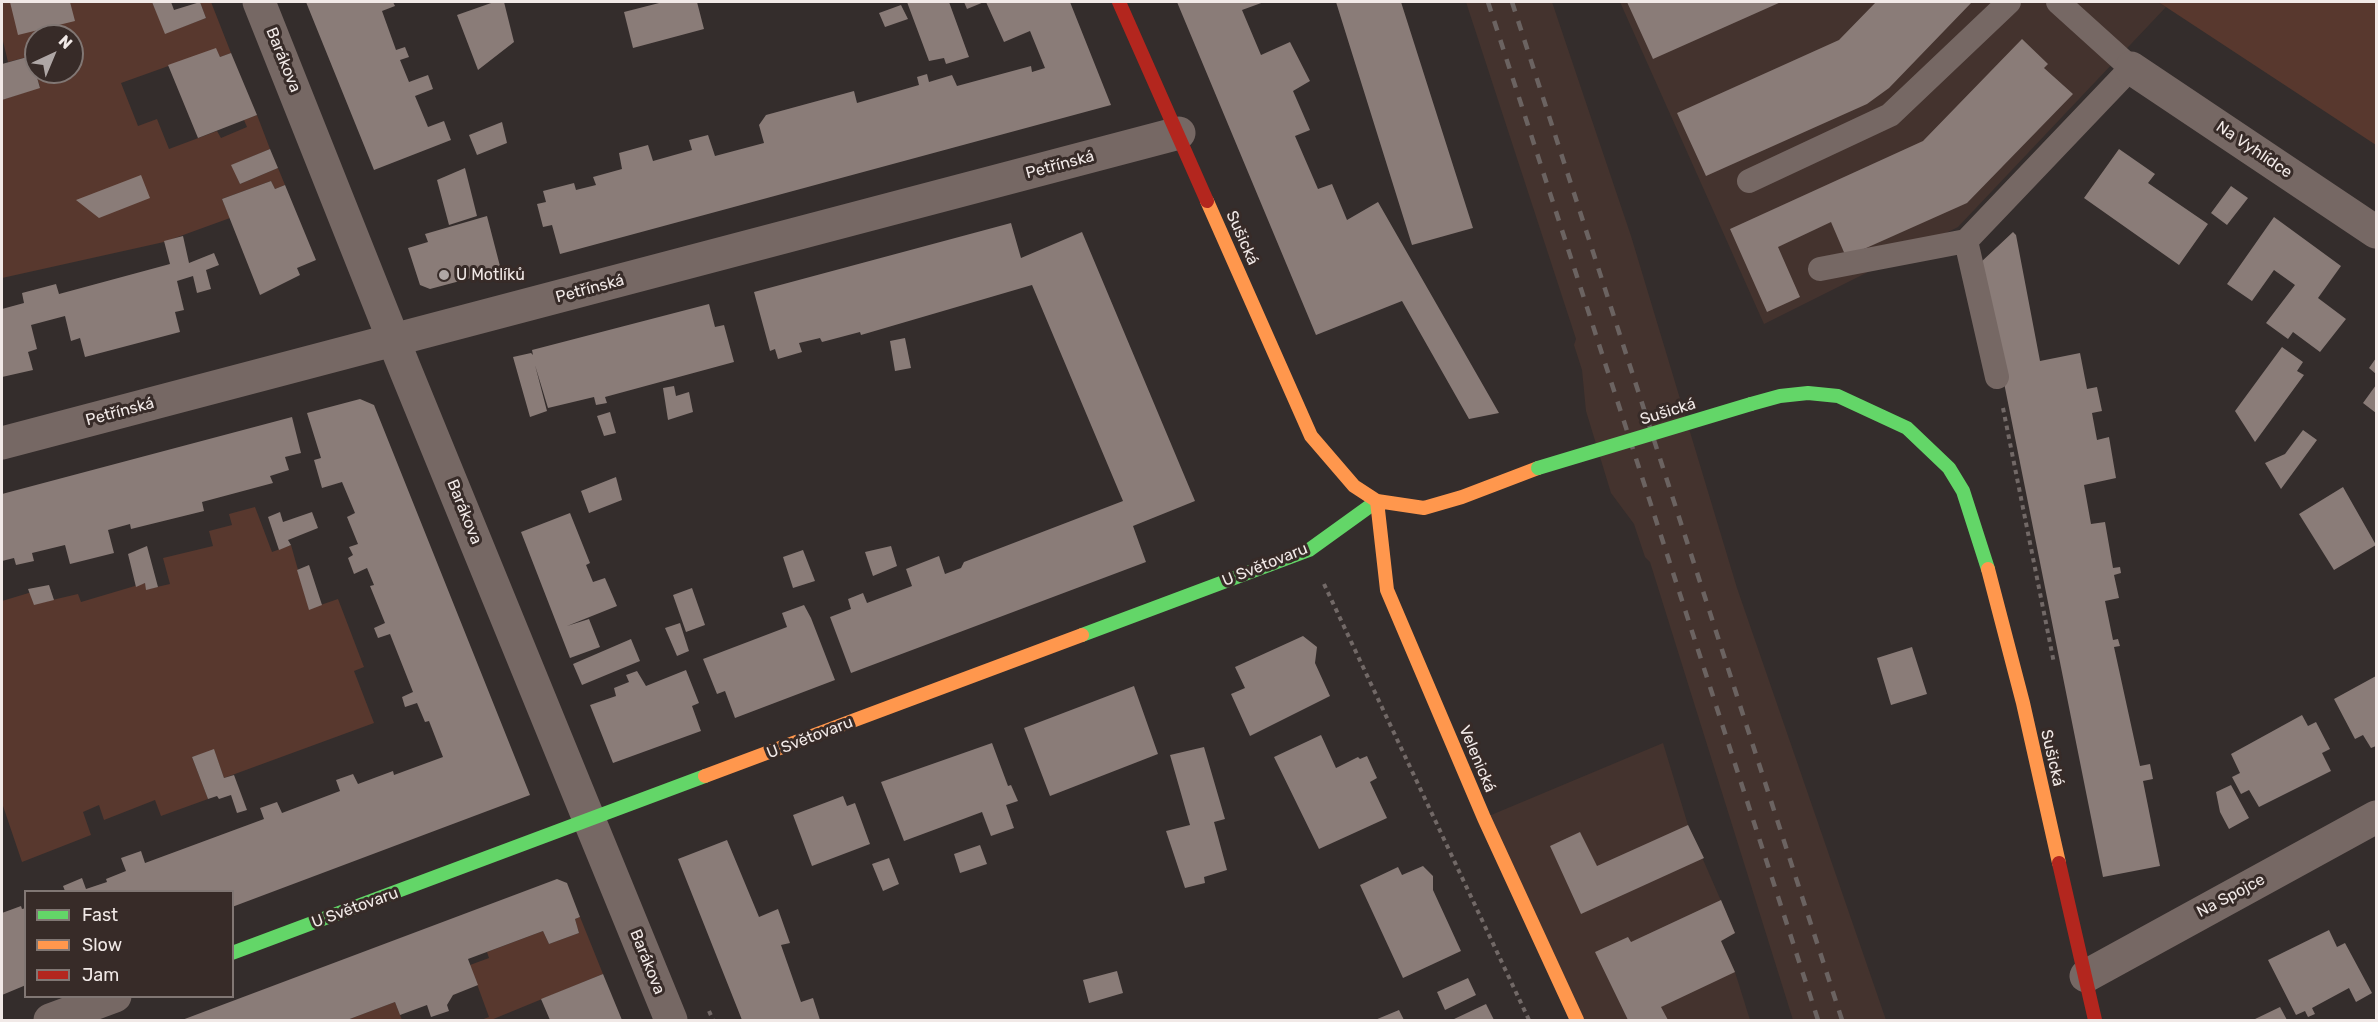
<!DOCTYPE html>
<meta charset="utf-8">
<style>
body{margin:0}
#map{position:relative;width:2378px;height:1022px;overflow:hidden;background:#342d2c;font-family:Rubik,sans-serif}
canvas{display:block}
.frame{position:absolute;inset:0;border:3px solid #f1e9e7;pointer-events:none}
.legend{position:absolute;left:24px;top:890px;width:210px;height:108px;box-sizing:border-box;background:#372b28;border:2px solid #817774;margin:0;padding:8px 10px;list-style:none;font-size:18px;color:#f1e9e7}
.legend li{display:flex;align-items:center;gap:12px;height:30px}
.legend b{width:30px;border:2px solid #817774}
.north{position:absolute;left:24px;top:24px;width:60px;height:60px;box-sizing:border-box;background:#372b28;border:2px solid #817774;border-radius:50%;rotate:44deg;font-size:16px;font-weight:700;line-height:24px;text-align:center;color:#f1e9e7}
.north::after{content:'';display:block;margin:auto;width:21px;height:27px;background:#afa7a6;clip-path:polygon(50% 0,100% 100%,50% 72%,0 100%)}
</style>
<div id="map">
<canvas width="2378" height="1022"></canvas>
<div class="frame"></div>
<ul class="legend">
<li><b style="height:8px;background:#63d668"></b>Fast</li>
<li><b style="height:8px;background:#ff974d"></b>Slow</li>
<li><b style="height:8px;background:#b3261e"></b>Jam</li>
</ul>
<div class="north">N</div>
</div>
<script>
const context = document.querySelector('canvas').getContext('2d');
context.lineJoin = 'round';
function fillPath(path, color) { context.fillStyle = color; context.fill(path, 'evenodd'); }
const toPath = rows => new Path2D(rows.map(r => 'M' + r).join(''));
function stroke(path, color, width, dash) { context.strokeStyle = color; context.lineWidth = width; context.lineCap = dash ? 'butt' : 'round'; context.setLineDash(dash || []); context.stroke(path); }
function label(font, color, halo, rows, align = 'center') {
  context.font = font + ' Rubik,sans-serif'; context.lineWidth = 6; context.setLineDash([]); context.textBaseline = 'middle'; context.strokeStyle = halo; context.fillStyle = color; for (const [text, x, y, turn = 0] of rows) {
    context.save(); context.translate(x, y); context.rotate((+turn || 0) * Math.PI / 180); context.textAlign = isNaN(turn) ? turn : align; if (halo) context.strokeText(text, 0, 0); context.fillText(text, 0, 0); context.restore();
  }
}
fillPath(toPath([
 [1466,2,1552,2,1631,236,1737,588,1886,1020,1793,1020,1650,562,1645,557,1634,524,1611,493,1586,411,1582,370,1574,345,1576,339],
 [1620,2,2158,2,2166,7,1958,227,1764,324],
 [1663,743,1688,825,1735,933,1721,941,1735,972,1750,1020,1577,1020,1484,818]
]), '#44332e');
fillPath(toPath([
 [2,2,152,2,166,33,206,18,200,2,211,2,231,53,220,57,216,49,121,83,138,126,157,119,169,149,217,131,221,138,247,127,244,120,257,115,270,149,232,165,240,184,278,168,285,185,275,189,271,181,222,199,230,218,164,242,2,278,2,100,40,87,31,56,8,62,2,37],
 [36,36,72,36,72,72,36,72],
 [2158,2,2376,2,2376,145,2166,7],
 [255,507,272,552,291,545,309,609,338,599,364,667,354,671,374,723,224,778,214,750,192,757,208,799,161,816,155,800,104,820,99,805,83,812,91,835,22,862,2,803,2,601,32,592,35,604,78,594,81,602,145,583,148,589,170,584,163,558,213,546,209,531,232,525,229,514],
 [580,917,603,974,491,1020,481,1020,489,1017,470,965,489,958,487,952,543,931,549,944,579,933,575,919],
 [395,1002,402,1020,347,1020]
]), '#58382e');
fillPath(toPath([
 [10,2,70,2,75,21,18,35],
 [152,2,171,2,174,10,200,2,206,18,165,34],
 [306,2,393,2,395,6,382,11,396,50,405,47,409,57,400,60,409,82,428,75,433,89,415,96,428,127,444,121,451,140,374,170],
 [494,2,504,2,514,42,478,70,457,15],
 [663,2,697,2,704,29,633,48,624,12],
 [907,2,949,2,969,57,946,64,944,58,929,61],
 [964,2,984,2,967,9],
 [986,2,1070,2,1111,105,560,254,552,225,543,227,537,204,546,202,543,191,574,183,576,190,596,185,593,177,622,169,619,153,648,145,653,161,692,150,689,140,708,135,715,156,764,143,759,125,766,115,854,91,857,103,919,85,917,77,927,74,929,82,952,75,957,86,1031,66,1032,72,1045,68,1030,31,1004,42],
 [1177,2,1264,2,1242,10,1261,55,1290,42,1310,81,1293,91,1310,130,1295,136,1318,189,1332,184,1347,220,1378,202,1499,413,1469,419,1402,301,1316,335],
 [1336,2,1401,2,1473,228,1412,245],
 [1627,2,1781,2,1653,59],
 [1876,2,1972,2,1889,88,1867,104,1706,176,1677,113,1839,40],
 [901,5,908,19,885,27,879,13],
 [2022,39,2048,64,2044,68,2073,94,1967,203,1846,257,1831,222,1778,247,1800,297,1767,312,1730,229,1923,141],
 [216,48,220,57,231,53,257,115,198,138,168,65],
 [31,56,40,88,2,100,2,64],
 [502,122,507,143,477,155,469,135],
 [270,149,278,168,240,184,231,165],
 [2119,149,2155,174,2148,183,2208,224,2179,265,2084,198],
 [465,168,477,216,449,225,437,180],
 [141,175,150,198,99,218,76,200],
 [271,181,275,189,285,185,316,260,297,268,300,275,260,295,222,199],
 [2231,186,2248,198,2227,225,2211,213],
 [487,216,501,270,430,289,420,285,408,248,428,242,425,234],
 [2274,217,2341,266,2318,298,2346,319,2320,352,2293,332,2288,339,2266,323,2295,285,2274,270,2252,301,2227,284],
 [1011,223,1021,258,1082,232,1195,501,1133,526,1146,562,851,673,830,617,851,609,848,599,863,593,867,603,912,586,906,569,939,556,945,574,961,568,964,562,1123,501,1032,285,861,335,860,332,822,342,820,338,799,343,802,352,778,359,775,349,770,351,754,292],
 [2013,232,2016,235,2040,361,2080,353,2087,389,2097,387,2102,411,2092,413,2097,440,2109,437,2116,478,2084,485,2091,524,2105,522,2113,568,2120,567,2121,573,2114,575,2119,598,2105,601,2113,640,2118,639,2120,646,2114,647,2140,766,2150,764,2153,779,2143,781,2160,866,2103,877,1980,263],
 [183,236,189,263,214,253,219,265,206,270,211,289,197,293,193,276,177,281,184,310,175,312,180,332,85,357,80,338,71,341,65,316,31,325,37,349,28,352,33,370,2,377,2,309,24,303,22,293,56,284,59,294,170,264,164,241],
 [709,304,715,327,724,325,734,362,605,397,607,403,596,405,594,397,548,408,535,365,547,411,530,417,513,357,531,353,533,355,532,350],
 [905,338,911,368,895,371,890,341],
 [2282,347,2303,362,2297,371,2304,375,2255,442,2235,411],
 [2376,358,2376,374,2369,368],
 [2376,385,2376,413,2363,403],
 [674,386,676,396,689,392,693,412,668,420,663,388],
 [360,399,374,405,530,795,232,907,232,891,65,891,63,886,82,878,86,889,107,882,106,879,126,871,121,858,141,851,145,863,264,819,260,808,277,802,282,813,340,791,336,780,353,774,358,784,393,771,394,775,443,757,429,721,425,722,417,703,405,707,402,697,413,692,390,634,378,638,374,628,385,623,370,586,374,585,367,568,354,574,348,558,353,555,349,547,358,544,347,517,355,513,342,482,322,488,314,460,321,458,307,413],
 [610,412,616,433,604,436,597,416],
 [292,417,301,453,285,457,289,470,270,476,273,483,202,502,204,511,131,529,130,524,108,530,114,553,70,564,65,545,32,553,34,561,16,565,14,558,2,561,2,494],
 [2303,430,2317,440,2281,489,2265,463,2285,454],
 [616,477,622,500,589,513,581,491],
 [2343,487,2376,545,2334,570,2299,514],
 [280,512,283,522,312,512,318,528,288,540,291,545,279,550,268,517],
 [570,513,590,563,586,565,593,582,605,578,617,606,567,626,589,619,600,647,570,658,521,532],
 [147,546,158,587,146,590,145,583,136,587,128,554],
 [891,546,897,566,873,576,865,552],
 [803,550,815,581,793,588,783,557],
 [309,565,322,605,309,610,297,570],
 [49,585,54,600,34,605,28,589],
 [692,588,705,625,686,632,673,595],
 [804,605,811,618,835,680,735,718,725,691,717,694,703,659,787,627,782,613],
 [680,623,689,651,677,656,665,628],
 [1303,636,1317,647,1315,663,1330,696,1250,736,1231,694,1245,688,1235,667],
 [631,639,640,661,582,685,573,664],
 [1912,647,1927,694,1891,705,1877,658],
 [686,670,699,703,692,706,701,731,613,763,590,705,616,696,614,688,629,682,626,675,637,671,646,686],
 [2376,676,2376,746,2371,748,2363,735,2355,739,2334,699],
 [1134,686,1158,754,1050,796,1024,728],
 [2302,715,2308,726,2316,722,2330,749,2322,753,2331,771,2259,807,2249,790,2241,794,2232,777,2240,773,2231,754],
 [1321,735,1336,768,1358,757,1360,759,1367,756,1377,778,1370,782,1387,818,1319,849,1274,757],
 [992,743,1008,786,1011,785,1018,801,1006,805,1014,828,991,836,982,812,904,841,881,782],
 [1204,747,1225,819,1214,822,1227,870,1204,877,1205,883,1185,888,1166,831,1190,825,1170,755],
 [214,749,224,778,234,775,247,810,237,813,231,795,219,799,217,796,208,799,192,757],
 [2231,785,2249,818,2229,829,2220,812,2216,792],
 [843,796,847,806,855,803,870,844,812,866,793,815],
 [1688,825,1704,858,1581,914,1550,846,1580,832,1597,866],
 [727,840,759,917,778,909,790,943,781,945,801,1002,813,998,820,1020,742,1020,678,859],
 [980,845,987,864,960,873,954,854],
 [889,858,899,884,883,891,872,864],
 [1423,866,1433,876,1433,890,1461,951,1403,978,1360,885,1398,867,1402,875],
 [557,879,567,883,580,917,575,919,579,933,549,944,543,931,468,959,478,985,453,995,447,1005,449,1011,431,1017,427,1005,400,1015,395,1002,347,1020,182,1020],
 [1721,900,1735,933,1721,941,1735,972,1661,1007,1668,1020,1628,1020,1595,952,1628,937,1631,942],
 [21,906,22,909,26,908,26,985,2,995,2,913],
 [2329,930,2337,947,2345,943,2372,993,2356,1002,2349,988,2312,1008,2315,1014,2308,1017,2305,1011,2296,1015,2268,960],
 [1117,971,1123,993,1089,1003,1083,980],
 [603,974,622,1020,550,1020,541,999],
 [1468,978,1476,995,1445,1010,1437,992],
 [1486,1004,1494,1020,1452,1020],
 [2280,1007,2287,1020,2253,1020],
 [1399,1010,1404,1020,1375,1020]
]), '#8a7c78');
stroke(toPath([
 [2003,408,2054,663],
 [1324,584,1529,1020],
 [709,1011,713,1020]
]), '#726967', 4, [4.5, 4.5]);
stroke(toPath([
 [1749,181,1890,115,2009,2],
 [1966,241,1997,377],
 [1820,269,1966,241,2131,68,2058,2]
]), '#766864', 24);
stroke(toPath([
 [259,2,405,369,671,1020],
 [2131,68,2376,232],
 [2,443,1179,133],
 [2086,976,2376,817],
 [50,1020,115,996]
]), '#766864', 33);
stroke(toPath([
 [1751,404,1780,396,1808,393,1838,396,1907,428,1949,468,1963,491,1988,569],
 [1082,635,1309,550,1377,501],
 [232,953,705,776]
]), '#63d668', 14);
stroke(toPath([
 [1207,201,1311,436,1354,486,1377,501,1424,508,1462,497,1538,468],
 [1377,501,1387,590,1484,818,1577,1020],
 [1988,569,2023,703,2059,863],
 [705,776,1082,635]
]), '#ff974d', 14);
stroke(toPath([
 [1119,2,1207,201],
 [2059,863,2095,1020]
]), '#b3261e', 14);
stroke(toPath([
 [1488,2,1818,1020],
 [1512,2,1842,1020]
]), '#6b6361', 4.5, [10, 10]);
stroke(toPath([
 [1538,468,1751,404]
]), '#63d668', 14);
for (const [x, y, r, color] of [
 [444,275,6,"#afa7a6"]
]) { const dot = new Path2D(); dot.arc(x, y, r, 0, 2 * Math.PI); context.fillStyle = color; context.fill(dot); stroke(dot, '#372b28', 2); }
label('16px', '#f1e9e7', '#372b28', [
 ["Barákova",283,60,68],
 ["Na Vyhlídce",2254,150,34],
 ["Petřínská",1060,165,-15],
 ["Sušická",1242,238,66],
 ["Petřínská",590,289,-15],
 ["Petřínská",120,412,-15],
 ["Sušická",1668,412,-17],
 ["Barákova",464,512,68],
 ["U Světovaru",1265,565,-22],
 ["U Světovaru",810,738,-21],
 ["Sušická",2052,758,77],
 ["Velenická",1477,759,67],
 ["Na Spojce",2231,896,-28],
 ["U Světovaru",355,908,-20],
 ["Barákova",647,962,68]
]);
label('16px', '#f1e9e7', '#372b28', [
 ["U Motlíků",456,275]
], 'left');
</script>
